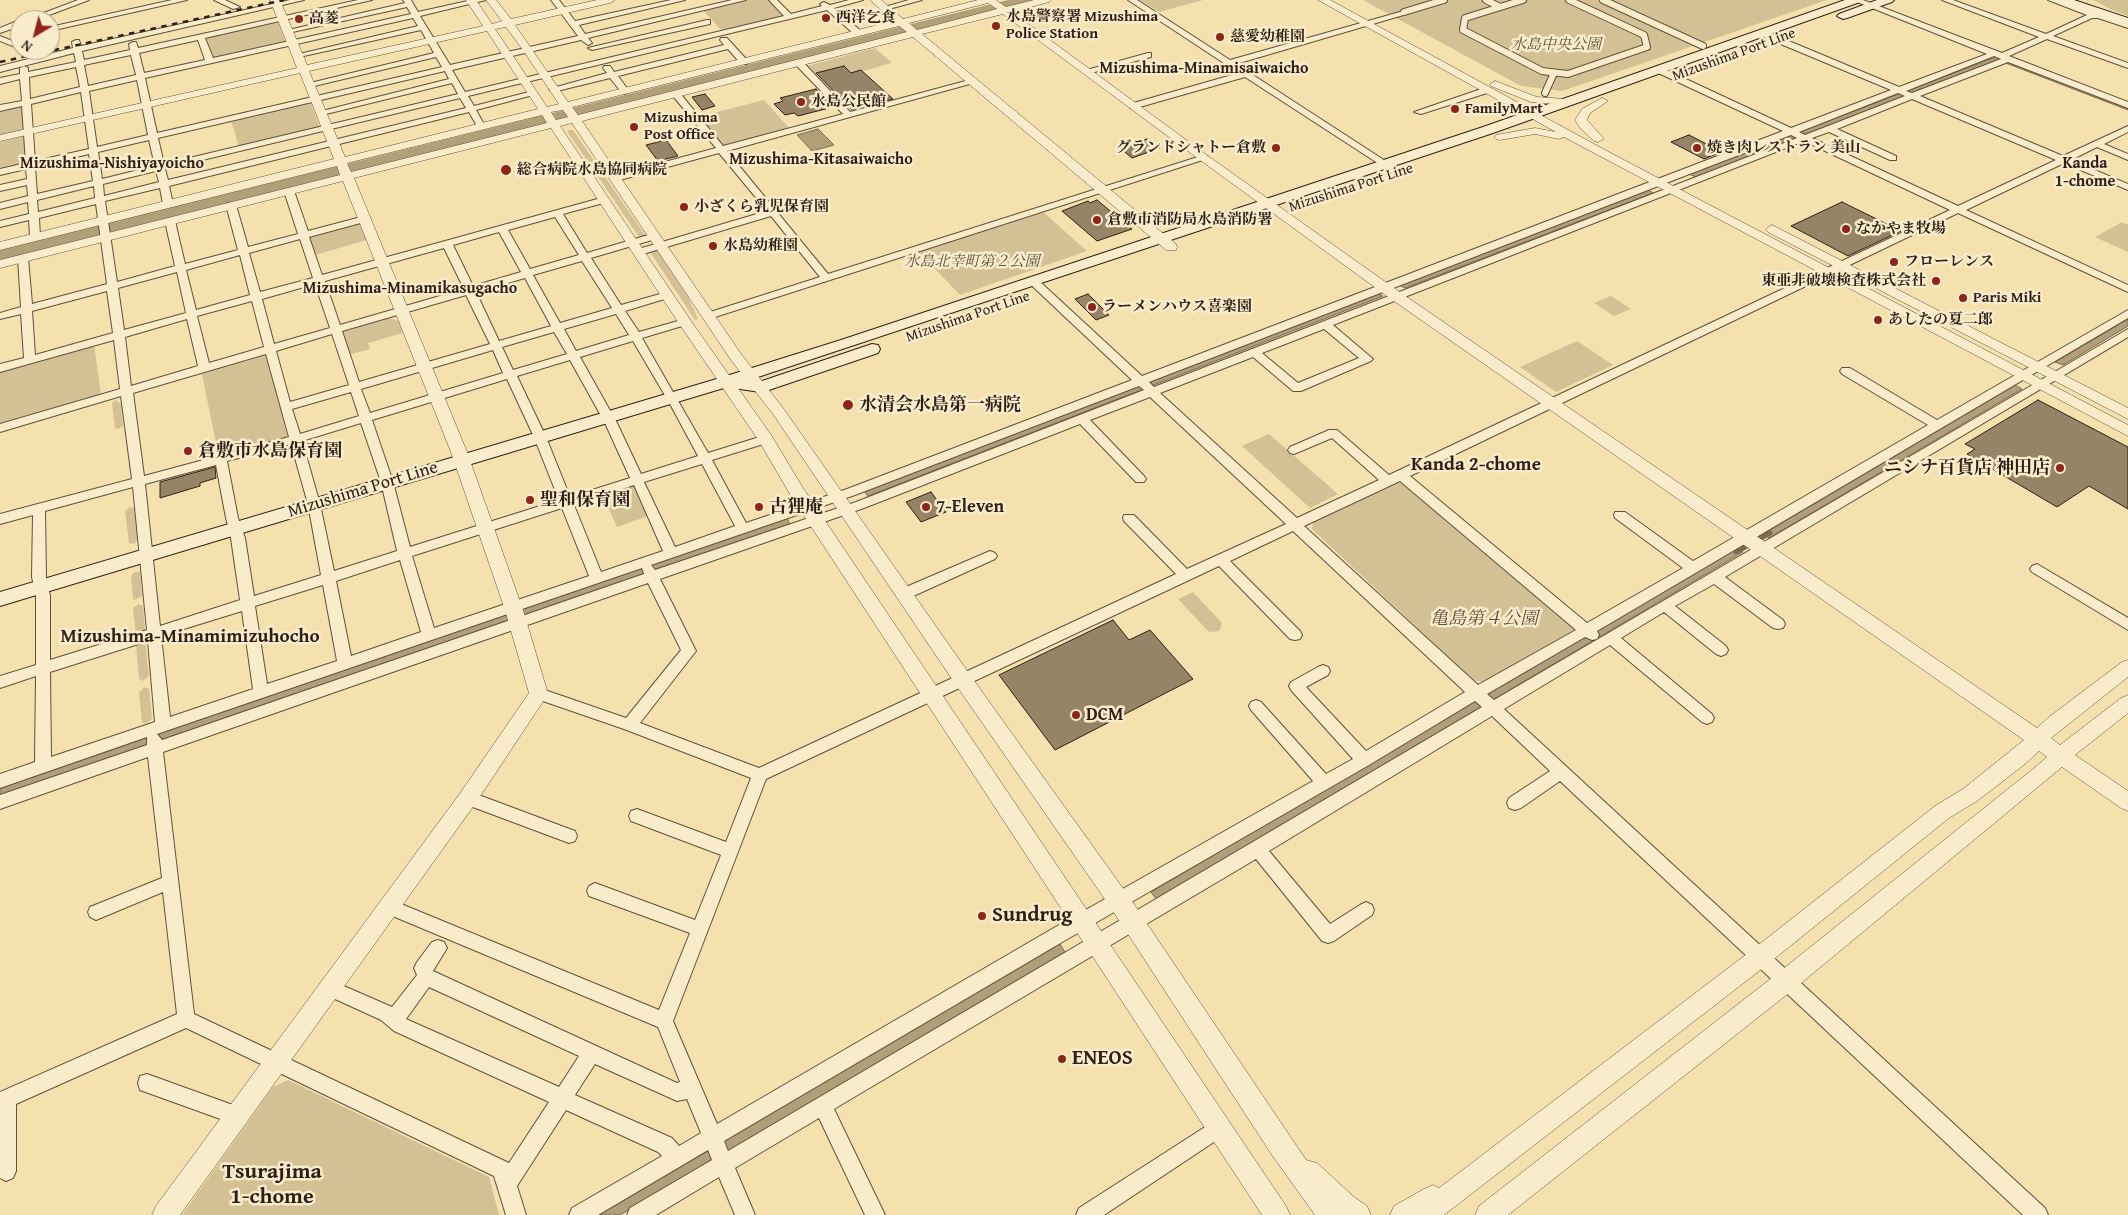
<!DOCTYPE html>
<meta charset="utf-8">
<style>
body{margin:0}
#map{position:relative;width:2128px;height:1215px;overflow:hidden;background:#f4e1ad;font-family:"Gentium Book Plus",serif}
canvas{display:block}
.north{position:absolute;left:10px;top:10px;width:50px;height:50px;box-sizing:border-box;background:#f8ecca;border:1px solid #a89a83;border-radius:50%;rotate:217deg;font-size:14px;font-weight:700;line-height:20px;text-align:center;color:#2f1f18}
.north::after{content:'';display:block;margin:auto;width:18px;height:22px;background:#8f2418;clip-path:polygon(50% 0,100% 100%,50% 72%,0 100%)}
</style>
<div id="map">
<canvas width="2128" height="1215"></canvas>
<div class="north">N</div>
</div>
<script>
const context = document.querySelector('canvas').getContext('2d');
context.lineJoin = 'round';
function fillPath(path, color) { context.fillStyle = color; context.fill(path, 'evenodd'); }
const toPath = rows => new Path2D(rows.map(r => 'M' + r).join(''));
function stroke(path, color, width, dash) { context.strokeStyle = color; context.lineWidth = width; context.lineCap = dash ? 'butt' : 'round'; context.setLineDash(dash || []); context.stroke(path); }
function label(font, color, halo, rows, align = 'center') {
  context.font = font + ' "Gentium Book Plus","Noto Serif JP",serif'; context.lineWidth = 5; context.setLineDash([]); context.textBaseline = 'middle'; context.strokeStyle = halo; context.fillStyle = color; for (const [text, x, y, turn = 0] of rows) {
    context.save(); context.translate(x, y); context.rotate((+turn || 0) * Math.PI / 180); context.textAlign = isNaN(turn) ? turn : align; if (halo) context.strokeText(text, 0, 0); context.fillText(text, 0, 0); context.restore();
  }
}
fillPath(toPath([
 [749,0,769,0,785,16,722,31,703,10],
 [1140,0,1203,0,1159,12],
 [1363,0,1827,0,1562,91,1521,86],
 [2093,0,2128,0,2128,16,2110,9],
 [278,22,286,43,211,60,206,38],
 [875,48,892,63,863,71,851,73,844,66,815,74,807,66],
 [764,100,790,129,726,146,721,145,698,117],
 [310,101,320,128,239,147,231,120],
 [23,105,24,130,0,136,0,110],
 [568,130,573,130,645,235,644,236,639,237,567,131],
 [24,136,27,163,0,170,0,142],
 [1042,211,1087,251,960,295,918,251],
 [359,222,367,240,315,255,308,236],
 [2122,222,2128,225,2128,252,2095,237],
 [657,250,688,297,698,319,695,320,650,252],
 [1611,296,1631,309,1614,316,1594,303],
 [389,318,398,321,403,333,368,343,370,349,348,355,341,332],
 [1577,341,1613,365,1556,392,1520,367],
 [94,344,101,395,0,424,0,370],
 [267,355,288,438,219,458,202,374],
 [116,400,121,404,123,426,118,429,115,428,112,403],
 [1269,434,1338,494,1310,508,1242,446],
 [1398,483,1406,484,1571,622,1574,630,1483,682,1473,680,1312,529,1313,522],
 [634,485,648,516,617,527,603,495],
 [130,507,134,508,138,540,134,544,129,543,125,511],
 [135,572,140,572,142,596,135,600,133,599,131,576],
 [1193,592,1222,623,1219,631,1209,632,1178,599],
 [139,604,143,606,145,630,136,634,133,608],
 [145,641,149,676,143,681,139,679,136,645],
 [145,687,149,689,152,719,145,724,142,722,139,692],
 [288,1080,489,1177,499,1215,182,1215,273,1087]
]), '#d3c094');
const water = toPath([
 [1996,57,2128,107,2128,110,1998,60,1696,177,1689,174,1996,57],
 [818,129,834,145,812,151,797,135,818,129],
 [1647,189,1653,193,1405,288,1399,285,1647,189],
 [1377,293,1383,296,868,496,864,491,1377,293],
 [2128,319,2128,326,2063,365,2055,362,2128,319],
 [2015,385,2022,389,1769,538,1763,534,2015,385],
 [787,518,790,524,0,797,0,788,787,518],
 [1737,548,1743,552,1156,899,1151,892,1737,548],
 [1060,944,1065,952,620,1215,599,1215,1060,944]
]);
fillPath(water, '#b19f7a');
stroke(water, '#7d6c53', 1);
stroke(toPath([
 [190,206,1018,0]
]), '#7d6c53', 3);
stroke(toPath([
 [0,253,195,204]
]), '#7d6c53', 4);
stroke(toPath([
 [1736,552,1770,533]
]), '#7d6c53', 5);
fillPath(toPath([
 [1008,0,1035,0,1033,3,0,262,0,250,1008,0]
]), '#b19f7a');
const building = toPath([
 [844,66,851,73,861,70,893,99,852,110,816,73,844,66],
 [816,89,833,107,798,116,794,113,785,115,774,104,783,101,780,98,816,89],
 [705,94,715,106,702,110,692,97,705,94],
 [1689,135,1722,152,1704,159,1671,142,1689,135],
 [1147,139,1160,148,1132,158,1120,148,1147,139],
 [666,140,678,156,658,161,646,145,666,140],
 [1097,200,1132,229,1097,241,1062,211,1088,201,1090,203,1097,200],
 [1842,202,1901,231,1848,256,1791,226,1842,202],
 [1088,294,1109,315,1096,320,1075,299,1088,294],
 [2038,400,2128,447,2128,509,2089,486,2057,507,1967,454,1975,449,1965,444,2038,400],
 [215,467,216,478,200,483,200,486,160,498,160,482,215,467],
 [931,492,946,512,921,522,906,502,931,492],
 [1113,620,1129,640,1150,630,1193,679,1055,750,999,675,1113,620]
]);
fillPath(building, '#958465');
stroke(building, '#2f1f18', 1);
const pedestrian = toPath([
 [1486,0,1500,7],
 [1523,0,1465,18,1463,30,1542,71,1568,74,1647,47,1644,35,1569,0],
 [1603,0,1703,46],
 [1404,12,1444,0],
 [1545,93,1554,73]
]);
const minor = toPath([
 [78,0,89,0,36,20,25,20,78,0],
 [172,0,187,0,50,31,50,27,172,0],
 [214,0,225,0,240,7,233,9,214,0],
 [290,0,304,0,82,51,84,60,130,50,129,44,133,42,136,42,138,48,358,0,372,0,205,38,213,58,411,14,407,7,288,33,284,31,405,3,403,0,411,0,418,12,472,0,486,0,420,16,450,65,578,36,551,0,559,0,575,21,671,0,685,0,579,25,585,34,732,0,746,0,588,38,592,43,588,45,581,40,452,70,465,92,784,16,769,0,777,0,791,14,822,6,820,4,824,2,830,5,849,0,863,0,834,8,861,31,861,35,855,35,827,10,468,96,474,106,533,91,537,94,476,110,485,126,484,128,478,128,469,112,169,186,173,204,168,207,163,204,160,188,105,201,117,282,175,266,165,221,167,219,170,218,175,221,185,264,238,250,226,205,228,203,234,203,236,205,248,247,298,234,284,191,289,188,294,191,308,231,365,216,370,219,368,221,309,237,322,275,601,198,607,198,607,202,563,214,587,253,655,233,660,236,659,238,591,258,621,305,667,292,672,295,671,297,625,311,639,332,685,319,690,322,689,324,642,338,708,453,766,435,772,439,770,442,712,460,746,523,847,489,1132,380,1029,283,1028,281,1029,279,1037,279,1142,376,1783,131,1654,71,1654,67,1660,67,1791,128,1891,90,1759,35,1759,31,1765,31,1899,87,1987,54,1852,0,1863,0,2002,53,2039,37,1942,0,1953,0,2046,34,2087,15,2048,0,2059,0,2100,14,2112,14,2111,18,2128,23,2128,28,2098,18,2092,18,2053,36,2128,63,2128,68,2047,39,2009,56,2128,102,2128,108,2008,62,1920,96,2063,156,2128,126,2128,132,2104,144,2128,154,2128,160,2097,147,2071,160,2128,184,2128,190,2064,163,1966,210,2128,285,2128,292,1958,213,1410,476,1587,623,1683,568,1615,518,1614,515,1615,512,1625,512,1693,561,1928,425,1842,374,1840,371,1842,368,1850,368,1937,420,2128,310,2128,318,1597,631,1599,635,1597,639,1592,640,1585,637,1487,694,1494,700,2128,329,2128,337,1725,577,1783,620,1785,624,1783,628,1778,629,1773,628,1714,584,1675,606,1726,646,1728,650,1726,654,1721,656,1716,654,1664,612,1621,638,1712,714,1714,718,1712,722,1707,724,1702,722,1610,645,1504,709,2045,1208,2048,1215,2023,1215,1560,781,1521,808,1515,810,1509,808,1507,803,1509,798,1550,771,1492,716,1269,851,1330,924,1360,905,1366,902,1372,905,1374,910,1372,915,1334,941,1328,943,1322,941,1256,859,834,1109,885,1215,865,1215,819,1118,735,1168,755,1215,735,1215,719,1177,656,1215,627,1215,630,1208,712,1160,708,1150,598,1215,569,1215,572,1208,662,1156,658,1152,566,1110,517,1186,526,1215,506,1215,494,1176,186,1028,16,1104,16,1171,13,1178,6,1181,0,1178,0,1092,177,1014,163,892,96,920,90,917,88,912,90,907,162,878,148,757,0,809,0,795,147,745,147,737,0,788,0,774,35,762,36,676,0,688,0,676,36,665,36,596,32,577,33,515,0,524,0,514,132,479,121,396,0,432,0,424,120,389,114,340,0,372,0,364,24,358,21,314,0,319,0,313,21,307,18,258,19,256,23,255,28,258,32,304,107,284,96,204,39,218,40,237,35,240,30,237,29,220,0,227,0,221,29,214,28,202,0,209,0,203,28,196,27,185,0,191,0,185,27,179,26,169,0,175,0,169,26,163,22,106,0,111,0,105,22,101,20,79,0,84,0,78,20,74,20,68,24,66,28,68,28,72,76,62,74,53,0,72,0,66,73,48,72,42,76,40,79,40,81,46,290,0],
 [413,18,418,26,295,55,299,57,421,30,434,53,306,84,310,87,436,57,442,67,157,133,145,78,413,18],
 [198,40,205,60,144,73,139,53,198,40],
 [131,55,136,75,88,86,84,65,131,55],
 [1994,56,2001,59,1912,93,1906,91,1994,56],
 [76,67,80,87,30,99,29,77,76,67],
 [445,71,449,79,318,112,322,115,452,83,458,94,164,164,158,138,445,71],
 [137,80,148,135,97,147,89,91,137,80],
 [81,92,89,149,35,161,31,104,81,92],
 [1898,93,1905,96,1805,135,1799,132,1898,93],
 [460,98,466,108,168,180,165,169,460,98],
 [1912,99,2056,160,1958,206,1812,138,1829,132,1890,160,1896,160,1896,156,1837,129,1912,99],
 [1791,135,1797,138,1154,387,1149,382,1791,135],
 [149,140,155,166,102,179,98,152,149,140],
 [1804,141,1950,210,1389,475,1337,430,1329,430,1290,447,1288,450,1290,453,1294,454,1332,438,1379,480,1297,518,1160,393,1253,357,1293,391,1301,391,1371,361,1373,359,1333,325,1804,141],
 [89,154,93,181,37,194,35,167,89,154],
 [156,171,159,182,104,196,103,184,156,171],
 [94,186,95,198,38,212,37,200,94,186],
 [555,217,579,255,530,269,508,230,555,217],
 [499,232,521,272,473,286,453,245,499,232],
 [300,239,313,278,260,292,249,253,300,239],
 [444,248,464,289,340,325,325,281,444,248],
 [240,255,250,295,196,310,186,270,240,255],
 [582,261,612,308,560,323,533,275,582,261],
 [177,272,186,313,124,330,118,288,177,272],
 [525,278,551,326,499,341,476,292,525,278],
 [315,284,330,328,274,344,262,299,315,284],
 [107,291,113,333,35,355,32,311,107,291],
 [466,295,490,344,359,382,342,331,466,295],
 [252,301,264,347,209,363,197,316,252,301],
 [616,314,629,335,576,351,564,329,616,314],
 [187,319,198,366,131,386,125,337,187,319],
 [1324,329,1359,358,1298,383,1262,353,1324,329],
 [554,332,567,354,513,370,502,347,554,332],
 [332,334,349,385,290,402,276,351,332,334],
 [633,341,670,404,698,456,641,474,617,423,580,357,633,341],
 [493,350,503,373,370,413,361,389,493,350],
 [266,354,289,437,144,476,133,393,266,354],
 [570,360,605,423,630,478,570,497,546,437,517,376,570,360],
 [507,379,534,437,559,500,410,547,393,482,372,420,507,379],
 [1139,386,1144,390,856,502,655,570,651,565,855,495,1139,386],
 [351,392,359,416,300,434,292,409,351,392],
 [1150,397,1286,524,1187,569,1134,515,1124,515,1123,518,1124,521,1176,574,759,768,640,723,696,651,660,579,864,508,1080,424,1136,482,1144,482,1146,479,1144,476,1090,420,1150,397],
 [361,423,381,482,397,551,334,571,320,504,302,441,361,423],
 [291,444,308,504,321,575,254,596,245,538,238,518,227,461,291,444],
 [702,464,735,526,675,547,644,482,702,464],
 [216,465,226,518,231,538,240,600,160,626,145,484,216,465],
 [1400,481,1576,630,1478,685,1304,526,1400,481],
 [634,485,663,551,601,572,574,505,634,485],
 [133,487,147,630,50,660,50,596,46,577,45,511,133,487],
 [562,508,589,576,434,628,412,556,562,508],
 [1293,531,1465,692,1366,751,1306,687,1328,675,1330,671,1328,667,1323,665,1318,667,1291,682,1289,686,1291,690,1353,759,1326,774,1261,702,1256,700,1251,702,1249,706,1251,710,1313,781,1052,929,717,1124,673,1021,766,779,1219,566,1290,639,1295,640,1300,639,1302,635,1300,631,1230,561,1293,531],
 [400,560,421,632,351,656,336,581,400,560],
 [642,568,644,574,162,740,157,734,642,568],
 [648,583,681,650,626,718,539,688,534,690,532,694,534,698,624,729,751,778,726,842,637,809,631,811,629,816,631,821,721,855,695,920,595,883,589,886,587,891,589,896,690,933,659,1010,389,899,383,902,381,907,383,912,658,1027,680,1082,677,1083,433,971,447,948,444,942,438,940,432,942,417,962,414,968,417,975,392,1007,330,980,324,982,321,988,324,994,381,1020,394,1031,549,1102,509,1163,194,1014,163,752,648,583],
 [323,585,337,661,267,684,255,606,323,585],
 [242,611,253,689,170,717,161,636,242,611],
 [148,641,155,722,51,757,50,672,148,641],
 [1475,701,1482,707,728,1151,724,1141,1064,941,1369,765,1475,701],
 [429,987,579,1056,559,1087,406,1019,429,987],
 [595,1064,677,1101,687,1099,701,1133,679,1146,672,1138,575,1095,595,1064],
 [909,0,922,0,885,10,881,8,909,0],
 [1128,0,1137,0,1230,60,1407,10,1407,14,1236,64,1404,173,1399,176,1396,175,1245,77,1136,108,1130,108,1130,104,1239,73,1128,0],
 [707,20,710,20,710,24,592,50,588,48,707,20],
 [17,21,20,21,20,26,0,33,0,28,17,21],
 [0,36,20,44,20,49,0,41,0,36],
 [721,38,727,38,747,60,747,64,741,64,728,49,618,76,629,91,625,94,622,93,610,78,553,92,549,89,607,73,603,68,604,66,610,66,614,72,724,45,720,40,721,38],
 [1148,53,1151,53,1151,57,1087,74,1083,71,1148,53],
 [796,61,802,61,850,112,973,79,977,82,727,151,828,274,1201,156,1207,156,1209,158,712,318,704,318,703,316,704,314,820,277,771,216,643,254,635,254,635,250,767,211,719,153,616,181,611,178,613,176,716,148,673,96,673,92,679,92,723,146,843,114,796,65,796,61],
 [1484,88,1488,91,1487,93,1421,114,1414,112,1484,88],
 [990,551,995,553,997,556,995,559,909,598,904,599,899,598,897,594,899,590,990,551],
 [2037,564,2128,618,2128,630,2032,572,2030,569,2032,566,2037,564],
 [468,791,575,831,577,836,575,841,569,843,462,803,460,798,462,793,468,791],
 [147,1074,244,1109,246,1116,244,1123,237,1125,140,1090,138,1083,140,1076,147,1074],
 [1219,1118,1226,1120,1228,1127,1226,1134,1104,1215,1076,1215,1079,1208,1219,1118]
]);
const tertiary = toPath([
 [270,0,280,0,307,65,483,26,466,0,476,0,492,24,502,21,486,0,496,0,511,19,597,0,615,0,610,3,515,25,568,102,894,21,870,0,881,0,903,19,978,0,996,0,1006,7,1034,0,1051,0,1049,2,1012,12,1208,156,1401,293,2037,728,2049,717,2122,662,2128,660,2128,677,2051,738,2060,745,2121,698,2128,695,2128,713,2075,755,2128,791,2128,811,2121,808,2062,767,1794,989,1508,1215,1475,1215,1479,1206,1778,973,2033,769,2047,757,2039,751,2025,764,1977,801,1949,818,1768,964,1444,1215,1390,1215,1394,1206,1424,1189,1433,1185,1439,1188,1752,950,1935,806,1963,789,2024,740,1391,299,1200,160,1003,14,922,34,1176,244,1177,247,1176,250,1166,250,913,37,582,121,741,354,783,408,970,675,1127,894,1306,1160,1317,1163,1354,1197,1367,1206,1371,1215,1315,1215,1272,1155,1111,908,956,685,773,414,731,360,572,123,560,126,691,321,771,435,803,488,1286,1206,1290,1215,1262,1215,791,496,759,441,678,322,551,128,354,178,467,452,523,610,548,694,475,804,180,1215,152,1215,156,1206,461,792,529,693,505,610,451,452,343,181,0,268,0,260,340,175,337,166,0,250,0,242,334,159,300,73,0,141,0,135,297,68,270,0],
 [988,3,997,9,917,30,909,23,988,3],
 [899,26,907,32,578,115,572,107,899,26],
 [506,27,523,50,559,104,547,107,495,29,506,27],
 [487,31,538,109,345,157,309,71,487,31],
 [563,110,568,117,556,120,551,112,563,110],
 [542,115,547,123,351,172,347,163,542,115],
 [1318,0,1330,0,1605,150,2128,425,2128,436,1564,137,1559,139,1535,134,1500,140,1496,139,1494,137,1496,135,1535,128,1556,132,1318,0],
 [1495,81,1537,97,1565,99,1571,102,1565,105,1531,102,1491,86,1490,84,1495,81],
 [1602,98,1608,101,1590,113,1587,120,1604,139,1598,142,1594,141,1580,128,1575,120,1582,109,1602,98],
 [1772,225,2128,408,2128,419,1768,232,1766,229,1772,225]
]);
const secondary = toPath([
 [1845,0,1862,0,1860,2,1493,133,749,380,759,382,872,344,878,345,880,349,878,353,766,391,760,392,727,387,0,606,0,592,720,378,841,340,1483,127,1845,0],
 [1877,0,1894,0,1892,2,1847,18,1843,19,1837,16,1839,14,1877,0],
 [2057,0,2074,0,2128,18,2128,25,2059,2,2057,0]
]);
stroke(pedestrian, '#60503d', 8);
stroke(minor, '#60503d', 2);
stroke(tertiary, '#60503d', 1);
stroke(secondary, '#2f1f18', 2);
stroke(pedestrian, '#f8ecca', 6);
fillPath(minor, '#f8ecca');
fillPath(tertiary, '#f8ecca');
fillPath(secondary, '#f8ecca');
stroke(toPath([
 [0,62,284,0]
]), '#2f1f18', 2.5, [5.5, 5.5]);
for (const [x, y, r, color] of [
 [826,18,5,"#8f2418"],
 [299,19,5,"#8f2418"],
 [996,26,5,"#8f2418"],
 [1220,37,5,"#8f2418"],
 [801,102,5,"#8f2418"],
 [1455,109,5,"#8f2418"],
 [634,127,5,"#8f2418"],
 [1276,148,5,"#8f2418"],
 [1697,148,5,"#8f2418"],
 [506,170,6,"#8f2418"],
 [684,207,5,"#8f2418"],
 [1097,220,5,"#8f2418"],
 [1846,229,5,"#8f2418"],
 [713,246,5,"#8f2418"],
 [1894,262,5,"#8f2418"],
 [1936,281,5,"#8f2418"],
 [1963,298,5,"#8f2418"],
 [1092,307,5,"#8f2418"],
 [1878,320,5,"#8f2418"],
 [848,405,6,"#8f2418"],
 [188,451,5,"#8f2418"],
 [2060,468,5,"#8f2418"],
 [530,500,5,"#8f2418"],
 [759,507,5,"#8f2418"],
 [926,507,5,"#8f2418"],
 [1076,715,5,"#8f2418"],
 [982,916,5,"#8f2418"],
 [1062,1059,5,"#8f2418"]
]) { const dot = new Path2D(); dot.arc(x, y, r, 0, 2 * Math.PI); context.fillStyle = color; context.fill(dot); stroke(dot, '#f8ecca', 2); }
label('bold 15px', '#2f1f18', '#f8ecca', [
 ["水島警察署 Mizushima",1006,17],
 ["Police Station",1006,34],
 ["西洋乞食",836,18],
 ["高菱",309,19],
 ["慈愛幼稚園",1230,37],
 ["水島公民館",811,102],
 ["FamilyMart",1465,109],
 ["Mizushima",644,118],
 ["Post Office",644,135],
 ["グランドシャトー倉敷",1266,148,"right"],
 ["焼き肉レストラン 美山",1707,148],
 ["総合病院水島協同病院",517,170],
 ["小ざくら乳児保育園",694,207],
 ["倉敷市消防局水島消防署",1107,220],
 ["なかやま牧場",1856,229],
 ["水島幼稚園",723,246],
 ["フローレンス",1904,262],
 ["東亜非破壊検査株式会社",1926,281,"right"],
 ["Paris Miki",1973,298],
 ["ラーメンハウス喜楽園",1102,307],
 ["あしたの夏二郎",1888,320]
], 'left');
label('italic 15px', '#604f3d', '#f8ecca', [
 ["水島中央公園",1556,45],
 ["水島北幸町第２公園",972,262]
]);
label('15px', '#2f1f18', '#f8ecca', [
 ["Mizushima Port Line",1734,55,-20],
 ["Mizushima Port Line",1351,188,-18],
 ["Mizushima Port Line",968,317,-19]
]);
label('bold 16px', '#2f1f18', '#f8ecca', [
 ["Mizushima-Minamisaiwaicho",1204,69],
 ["Mizushima-Kitasaiwaicho",821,160],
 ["Mizushima-Nishiyayoicho",112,164],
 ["Kanda",2085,164],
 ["1-chome",2085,182],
 ["Mizushima-Minamikasugacho",410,289]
]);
label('bold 18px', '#2f1f18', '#f8ecca', [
 ["水清会水島第一病院",859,405],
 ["倉敷市水島保育園",198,451],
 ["ニシナ百貨店 神田店",2050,468,"right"],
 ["聖和保育園",540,500],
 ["古狸庵",769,507],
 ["7-Eleven",936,507],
 ["DCM",1086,715]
], 'left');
label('18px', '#2f1f18', '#f8ecca', [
 ["Mizushima Port Line",363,490,-17]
]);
label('italic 18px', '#604f3d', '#f8ecca', [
 ["亀島第４公園",1484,619]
]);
label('bold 19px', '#2f1f18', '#f8ecca', [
 ["Kanda 2-chome",1476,465],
 ["Mizushima-Minamimizuhocho",190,637]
]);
label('bold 21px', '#2f1f18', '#f8ecca', [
 ["Sundrug",992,916],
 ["ENEOS",1072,1059]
], 'left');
label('bold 22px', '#2f1f18', '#f8ecca', [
 ["Tsurajima",272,1172],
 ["1-chome",272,1197]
]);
</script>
